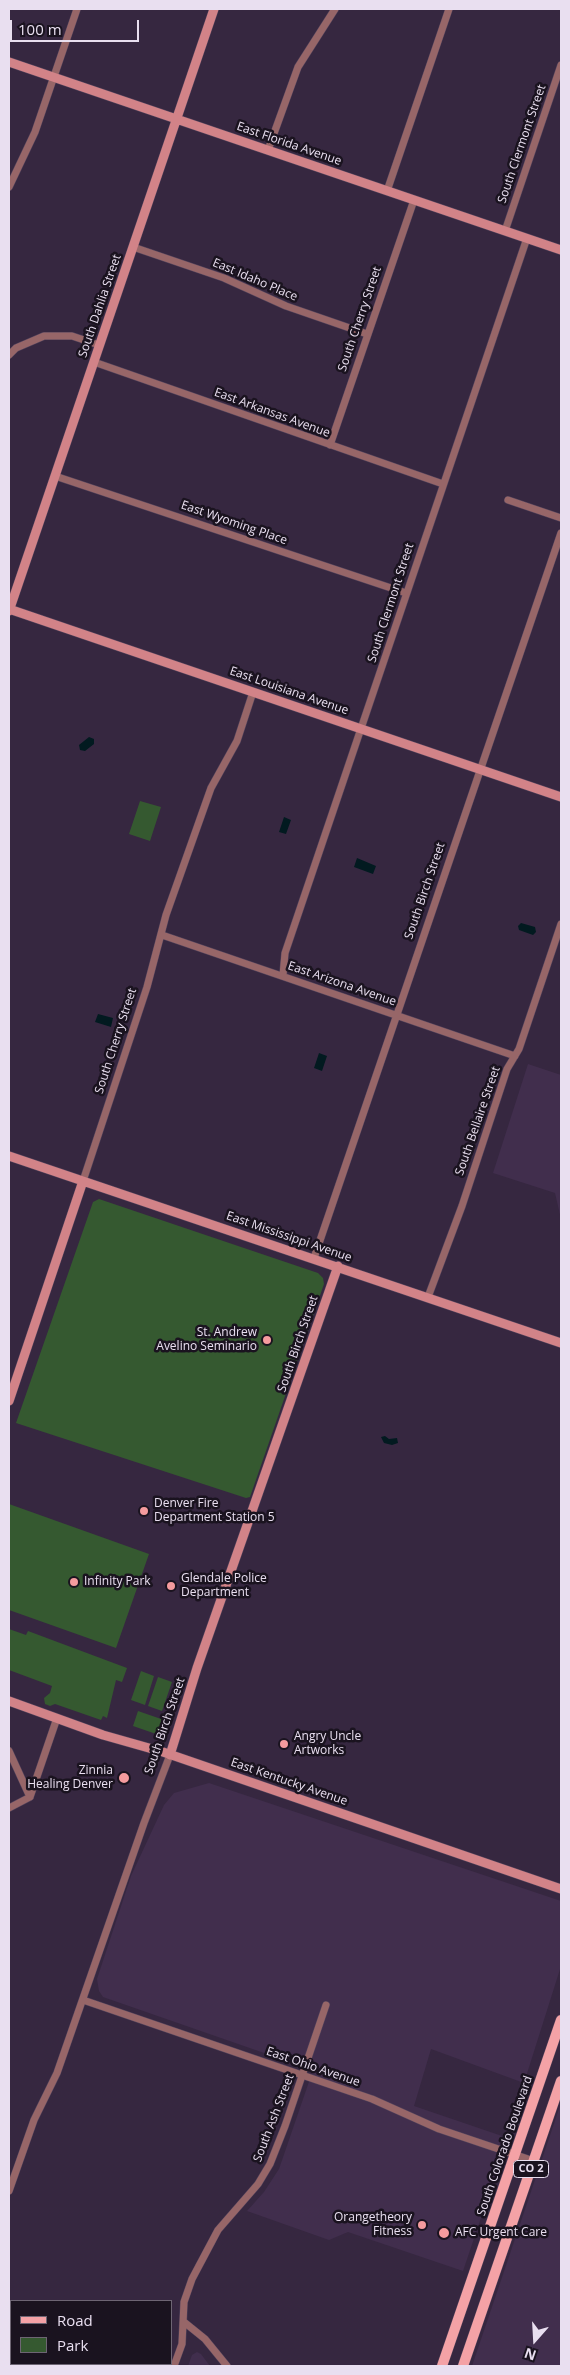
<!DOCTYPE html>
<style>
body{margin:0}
#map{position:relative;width:570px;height:2375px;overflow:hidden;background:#362740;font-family:"Open Sans",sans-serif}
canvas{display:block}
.frame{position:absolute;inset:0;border:10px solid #e9dff0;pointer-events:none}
.legend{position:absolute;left:10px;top:2300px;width:162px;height:65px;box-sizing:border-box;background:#1a131f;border:1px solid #6d6573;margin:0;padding:6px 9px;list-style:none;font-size:15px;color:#e9dff0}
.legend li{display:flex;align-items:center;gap:10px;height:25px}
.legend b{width:25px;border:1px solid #6d6573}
.north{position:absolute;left:510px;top:2315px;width:50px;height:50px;-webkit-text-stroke:4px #1a131f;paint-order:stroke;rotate:199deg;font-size:14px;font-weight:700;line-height:20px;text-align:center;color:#e9dff0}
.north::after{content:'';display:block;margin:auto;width:18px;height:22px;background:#e9dff0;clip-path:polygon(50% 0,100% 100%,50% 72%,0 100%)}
.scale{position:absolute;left:10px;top:20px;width:129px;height:22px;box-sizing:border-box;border:2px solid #e9dff0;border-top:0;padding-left:6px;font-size:15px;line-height:18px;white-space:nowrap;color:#e9dff0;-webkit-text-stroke:4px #1a131f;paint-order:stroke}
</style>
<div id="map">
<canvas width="570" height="2375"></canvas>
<div class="frame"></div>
<ul class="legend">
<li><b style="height:6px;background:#f4a2a6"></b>Road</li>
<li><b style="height:14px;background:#355930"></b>Park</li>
</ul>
<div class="north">N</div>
<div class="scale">100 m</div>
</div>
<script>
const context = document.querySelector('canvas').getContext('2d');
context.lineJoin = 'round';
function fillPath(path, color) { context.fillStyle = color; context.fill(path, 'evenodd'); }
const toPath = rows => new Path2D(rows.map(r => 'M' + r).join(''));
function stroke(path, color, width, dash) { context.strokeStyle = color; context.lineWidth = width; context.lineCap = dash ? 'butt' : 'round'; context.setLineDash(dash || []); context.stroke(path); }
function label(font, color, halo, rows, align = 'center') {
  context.font = font + ' "Open Sans",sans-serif'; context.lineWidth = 5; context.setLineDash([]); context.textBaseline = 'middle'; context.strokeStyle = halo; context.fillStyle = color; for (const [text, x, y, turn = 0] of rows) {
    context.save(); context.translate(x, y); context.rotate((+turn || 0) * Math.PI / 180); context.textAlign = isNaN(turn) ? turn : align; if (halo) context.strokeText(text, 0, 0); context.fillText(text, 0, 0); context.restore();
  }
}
fillPath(toPath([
 [528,1064,561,1075,561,1219,555,1193,493,1173],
 [209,1783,561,1901,561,1966,524,2083,431,2049,414,2106,508,2138,463,2271,348,2232,329,2240,247,2211,264,2192,279,2169,313,2070,103,1997,99,1991,97,1979,131,1876,164,1805,174,1793],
 [561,2103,561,2366,472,2366],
 [197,2352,201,2354,210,2366,188,2366,192,2355]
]), '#412e4d');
fillPath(toPath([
 [140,801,161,807,150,841,129,834],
 [99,1199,318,1273,323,1278,324,1284,250,1497,246,1498,16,1423,93,1202],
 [9,1504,149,1554,116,1648,9,1610],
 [9,1629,26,1635,28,1631,127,1668,122,1682,116,1680,107,1718,103,1716,101,1720,55,1704,50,1706,45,1704,44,1698,50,1693,52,1686,9,1670],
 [141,1671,154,1676,145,1705,131,1700],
 [158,1677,172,1682,162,1711,148,1706],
 [138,1711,164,1720,159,1735,133,1726]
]), '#355930');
fillPath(toPath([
 [89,737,94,739,94,744,85,751,80,750,79,745],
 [284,817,291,820,286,834,279,832],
 [357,858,376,866,373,874,354,867],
 [521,923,535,927,536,932,533,935,519,930,518,926],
 [98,1014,113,1018,111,1027,95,1022],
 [319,1053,327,1056,322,1071,314,1068],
 [385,1436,389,1439,397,1438,398,1443,392,1445,384,1443,381,1437]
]), '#021a20');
const street = toPath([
 [268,150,298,67,335,9],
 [9,187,35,132,77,9],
 [387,191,449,9],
 [505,231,561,65],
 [133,247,224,278,286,306,367,334],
 [9,355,16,348,44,336,72,336,99,345],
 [94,362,443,484],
 [330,445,414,200],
 [55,476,406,593],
 [508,500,561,518],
 [162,935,515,1056],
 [283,975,285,953,527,238],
 [83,1181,147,987,166,915,211,788,237,741,253,692],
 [314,1258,561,533],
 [428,1297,462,1206,507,1069,519,1049,561,924],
 [9,1751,30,1797],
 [9,1808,30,1797,57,1718],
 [83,2000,372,2099,439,2129,534,2161],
 [9,2191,34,2120,57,2073,144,1823,170,1755],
 [184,2322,205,2339,227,2366],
 [174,2366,182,2344,184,2302,192,2279,218,2230,258,2184,270,2164,285,2126,326,2005]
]);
const secondary = toPath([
 [9,62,561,250],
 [9,609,561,797],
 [9,611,214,9],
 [9,1156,561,1343],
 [9,1401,83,1181],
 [9,1701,103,1735,163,1752,561,1889],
 [170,1755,197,1668,338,1266]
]);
const primary = toPath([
 [442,2366,561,2020],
 [463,2366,561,2081]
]);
stroke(street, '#53445c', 8);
stroke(secondary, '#53445c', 10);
stroke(primary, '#53445c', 11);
stroke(street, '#976668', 7);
stroke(secondary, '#d28388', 9);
stroke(primary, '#f4a2a6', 10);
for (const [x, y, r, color] of [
 [267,1340,5,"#f59b9e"],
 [144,1511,5,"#f59b9e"],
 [74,1582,5,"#f59b9e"],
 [171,1586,5,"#f59b9e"],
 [284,1744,5,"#f59b9e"],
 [124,1778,6,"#f59b9e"],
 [422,2225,5,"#f59b9e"],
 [444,2233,6,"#f59b9e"]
]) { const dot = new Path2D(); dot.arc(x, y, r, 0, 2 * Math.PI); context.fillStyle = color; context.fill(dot); stroke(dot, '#1a131f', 2); }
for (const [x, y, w] of [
 [531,2169,35]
]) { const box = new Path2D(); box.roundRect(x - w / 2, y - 8.5, w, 17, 4); context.fillStyle = '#1a131f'; context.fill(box); stroke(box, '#e9dff0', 1); }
label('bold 11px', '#e9dff0', null, [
 ["CO 2",531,2169]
]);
label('12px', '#e9dff0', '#1a131f', [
 ["East Florida Avenue",289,144,19],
 ["South Clermont Street",522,144,-71],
 ["East Idaho Place",255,280,23],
 ["South Dahlia Street",100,306,-71],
 ["South Cherry Street",360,319,-71],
 ["East Arkansas Avenue",272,413,20],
 ["East Wyoming Place",234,523,19],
 ["South Clermont Street",391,603,-72],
 ["East Louisiana Avenue",289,691,19],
 ["South Birch Street",425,891,-71],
 ["East Arizona Avenue",342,984,19],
 ["South Cherry Street",116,1041,-72],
 ["South Bellaire Street",478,1121,-71],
 ["East Mississippi Avenue",289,1237,19],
 ["South Birch Street",298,1344,-71],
 ["South Birch Street",165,1726,-71],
 ["East Kentucky Avenue",289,1782,19],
 ["East Ohio Avenue",313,2067,19],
 ["South Ash Street",274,2118,-69],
 ["South Colorado Boulevard",505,2146,-71]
]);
label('12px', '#e9dff0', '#1a131f', [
 ["St. Andrew",257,1333,"right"],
 ["Avelino Seminario",257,1347,"right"],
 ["Denver Fire",154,1504],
 ["Department Station 5",154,1518],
 ["Glendale Police",181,1579],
 ["Department",181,1593],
 ["Infinity Park",84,1582],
 ["Angry Uncle",294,1737],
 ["Artworks",294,1751],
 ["Zinnia",113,1771,"right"],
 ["Healing Denver",113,1785,"right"],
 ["Orangetheory",412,2218,"right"],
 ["Fitness",412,2232,"right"],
 ["AFC Urgent Care",455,2233]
], 'left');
</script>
